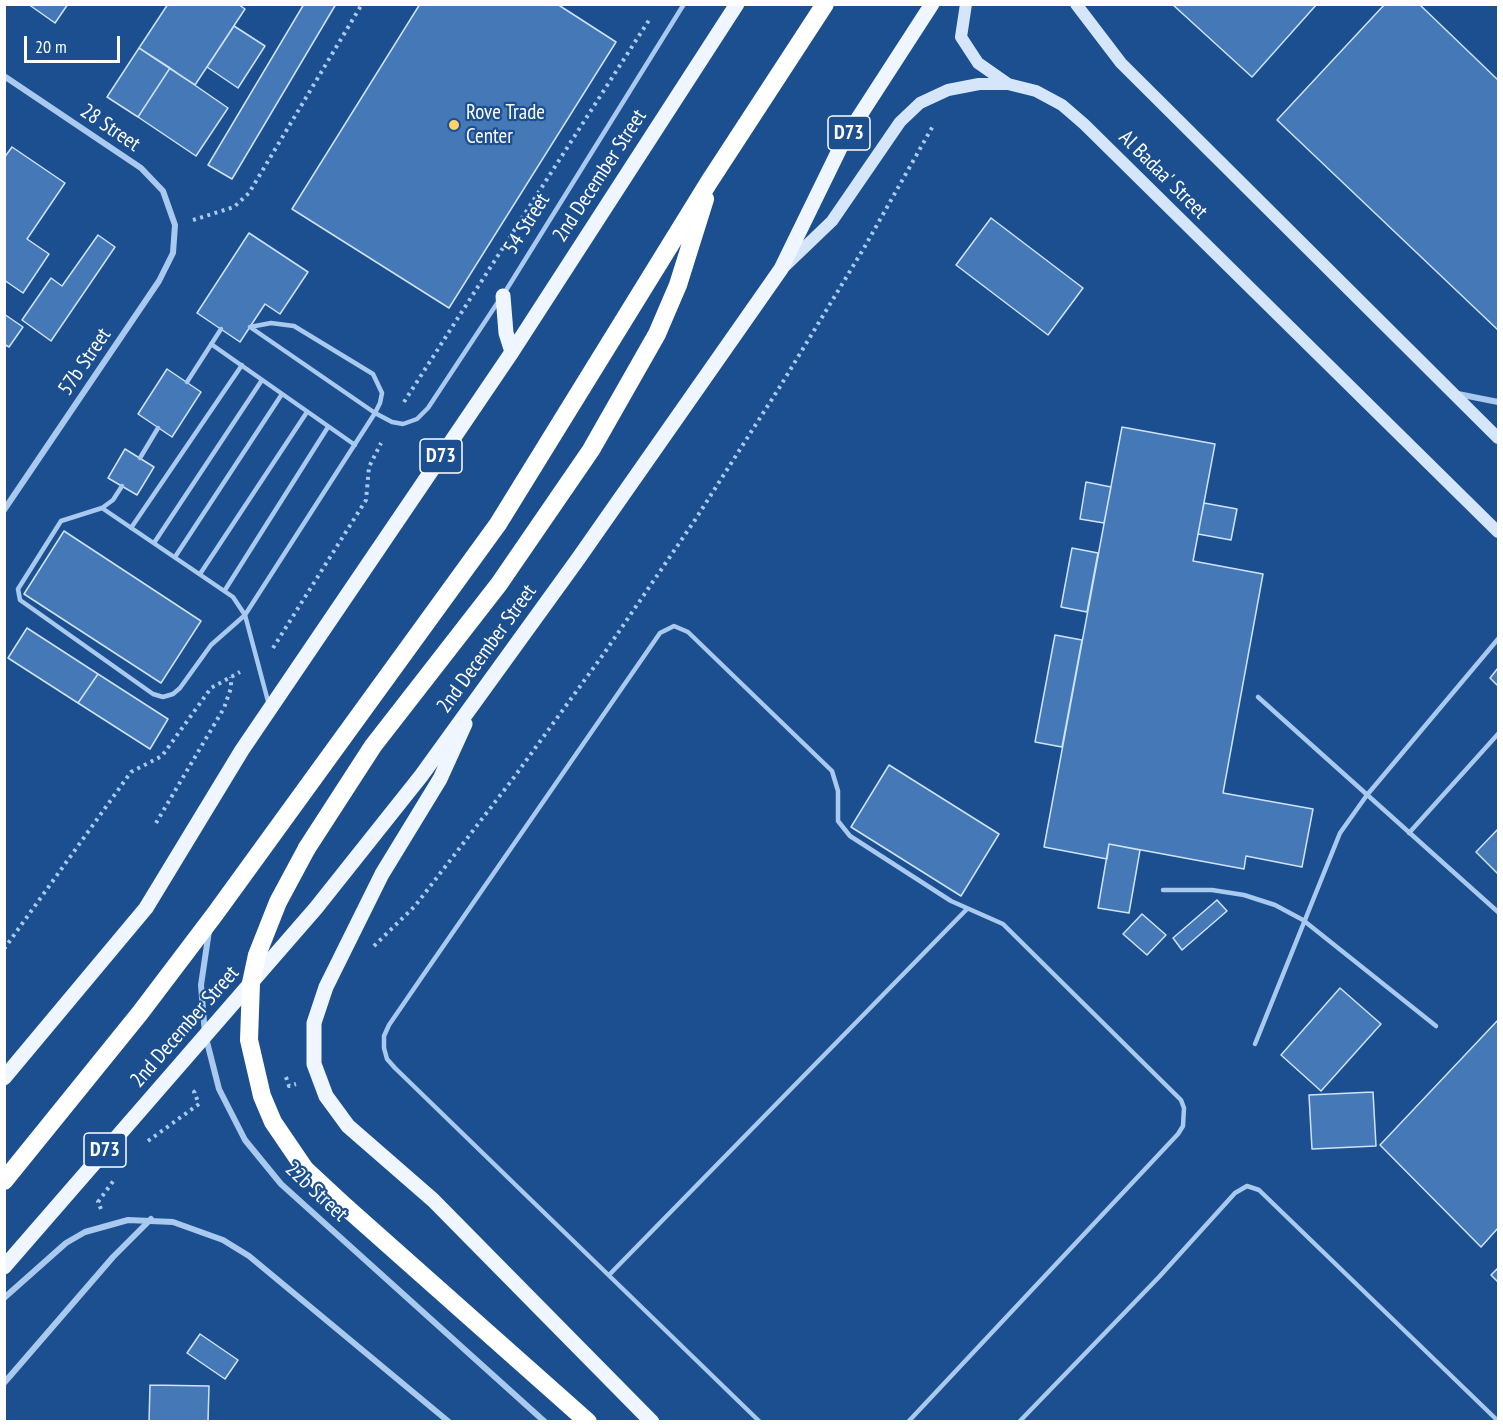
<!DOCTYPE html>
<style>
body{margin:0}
#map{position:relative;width:1503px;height:1426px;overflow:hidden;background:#1b4f8f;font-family:"PT Sans Narrow",sans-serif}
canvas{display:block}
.frame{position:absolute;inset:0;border:6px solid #fff;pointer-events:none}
.scale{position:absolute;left:24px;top:36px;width:96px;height:27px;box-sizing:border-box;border:3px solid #fff;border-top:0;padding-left:8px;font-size:18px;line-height:21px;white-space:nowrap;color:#fff;-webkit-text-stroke:4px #1b4f8f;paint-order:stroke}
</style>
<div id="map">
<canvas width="1503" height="1426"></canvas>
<div class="frame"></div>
<div class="scale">20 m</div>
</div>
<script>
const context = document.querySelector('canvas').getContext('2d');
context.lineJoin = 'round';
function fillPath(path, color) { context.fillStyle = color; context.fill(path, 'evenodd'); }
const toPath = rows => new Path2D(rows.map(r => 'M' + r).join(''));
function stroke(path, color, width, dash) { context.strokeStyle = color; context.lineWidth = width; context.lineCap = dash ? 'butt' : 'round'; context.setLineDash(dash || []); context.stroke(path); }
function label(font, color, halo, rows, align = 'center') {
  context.font = font + ' "PT Sans Narrow",sans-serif'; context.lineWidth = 4.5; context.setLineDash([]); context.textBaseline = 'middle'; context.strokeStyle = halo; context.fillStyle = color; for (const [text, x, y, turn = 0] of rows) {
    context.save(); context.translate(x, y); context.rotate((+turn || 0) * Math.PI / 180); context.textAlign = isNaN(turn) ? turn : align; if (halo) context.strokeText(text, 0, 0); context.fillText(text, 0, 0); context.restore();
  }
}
const building = toPath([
 [28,4,68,4,55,23,28,4],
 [168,4,238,4,245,9,195,85,139,48,168,4],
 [304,4,336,4,232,179,208,165,304,4],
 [420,4,557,4,616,42,449,308,292,209,420,4],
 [1172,4,1317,4,1252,77,1172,4],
 [1385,4,1419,4,1498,80,1498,330,1277,120,1385,4],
 [234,26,265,46,238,88,207,67,234,26],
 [139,48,170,68,138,117,107,97,139,48],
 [170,68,228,108,196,156,138,117,170,68],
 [12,147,65,183,27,239,49,254,23,293,4,280,4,158,12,147],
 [991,218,1083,288,1048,335,956,265,991,218],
 [249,233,308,272,280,314,265,304,240,342,197,313,249,233],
 [98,235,115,247,51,341,22,320,51,278,62,286,98,235],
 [4,314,23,327,9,347,4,344,4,314],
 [167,369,201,392,172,437,138,414,167,369],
 [1122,427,1215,444,1193,561,1263,574,1223,793,1313,809,1302,867,1246,856,1244,869,1109,844,1107,859,1044,847,1122,427],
 [125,449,154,467,137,495,108,478,125,449],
 [1086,482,1111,487,1104,523,1080,519,1086,482],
 [1204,503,1237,509,1231,540,1198,534,1204,503],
 [64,531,201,621,161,683,24,594,64,531],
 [1072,548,1098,553,1087,612,1061,607,1072,548],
 [27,628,98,674,78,703,8,658,27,628],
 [1055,635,1082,640,1062,747,1035,742,1055,635],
 [1498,668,1498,686,1490,678,1498,668],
 [98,674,168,719,150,749,78,703,98,674],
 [889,765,999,834,961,896,851,827,889,765],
 [1498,829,1498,874,1476,852,1498,829],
 [1109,844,1140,850,1129,913,1098,908,1109,844],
 [1217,900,1227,911,1182,950,1173,938,1217,900],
 [1142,914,1166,935,1147,955,1123,934,1142,914],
 [1340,988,1381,1024,1321,1091,1281,1055,1340,988],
 [1498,1020,1498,1228,1481,1247,1380,1145,1498,1020],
 [1373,1092,1376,1146,1312,1149,1309,1095,1373,1092],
 [1498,1268,1498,1282,1491,1275,1498,1268],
 [200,1334,238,1360,225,1379,187,1353,200,1334],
 [150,1385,209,1386,208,1422,149,1422,150,1385]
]);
fillPath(building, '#4478b7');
stroke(building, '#cfe3fa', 1.5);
stroke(toPath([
 [193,220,234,207,249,193,362,4],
 [404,402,651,17],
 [273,648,366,500,369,467,381,443],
 [156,823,224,708,231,688,231,677],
 [374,946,415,906,512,780,605,652,695,520,781,385,864,248,934,124],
 [4,949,131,772,162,756,211,688,240,672],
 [286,1077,289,1086,296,1084],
 [148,1141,199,1104,194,1092,199,1088],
 [101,1209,98,1202,114,1180]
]), '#a9c9ee', 4, [3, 4.5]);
stroke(toPath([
 [505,292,684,4],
 [250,327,271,323,294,326,373,374,382,393,380,403,375,413,392,422,403,424,417,419,428,408,498,302],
 [211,344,355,445],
 [187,382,221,329],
 [140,458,158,428],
 [122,486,113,500,102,508,61,521,18,589,20,600,153,694,163,697,173,694,180,688,211,645,245,615,375,413,250,327],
 [102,508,233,597,245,615,269,705],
 [131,528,242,365],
 [154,543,262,380],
 [175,557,282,394],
 [200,574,307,412],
 [225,590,328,427],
 [1258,697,1498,912],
 [1409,833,1498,734],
 [1163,890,1212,890,1244,895,1275,905,1303,920,1436,1026],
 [1255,1044,1340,833,1367,795,1498,639],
 [609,1275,967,909],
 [760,1422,395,1068,387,1059,384,1048,384,1036,389,1025,424,974,660,633,674,626,688,632,832,771,838,791,838,821,850,836,951,901,1003,924,1181,1100,1184,1108,1183,1126,1178,1134,908,1422],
 [1019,1422,1159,1277,1235,1193,1247,1186,1259,1190,1498,1421]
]), '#a9c9ee', 4.5);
stroke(toPath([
 [4,76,141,168,163,191,175,225,173,253,159,281,4,510],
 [1458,394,1498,402],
 [209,931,201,985,205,1034,219,1089,245,1140,281,1184,545,1422],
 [4,1298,66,1243,85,1232,128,1220,173,1222,223,1240,249,1256,449,1422],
 [4,1383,113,1257,151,1219]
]), '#a9c9ee', 6);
stroke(toPath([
 [966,4,961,37,978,63,1008,84],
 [1076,4,1121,63,1498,438],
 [783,268,832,221,900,122,920,103,948,90,979,84,1008,84,1036,91,1062,105,1084,124,1498,532]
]), '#d6e6fa', 12);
stroke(toPath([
 [503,296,506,333,512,352],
 [465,724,440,779,382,874,326,987,314,1023,314,1064,326,1096,348,1126,433,1200,652,1422],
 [4,1078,146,908,242,750,512,352,737,4],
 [4,1267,316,908,421,776,578,559,781,269,844,140,932,4]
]), '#f0f6ff', 15);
stroke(toPath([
 [307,848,373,746,499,584,591,450,657,334,678,285,705,199],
 [4,1181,140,1013,215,914,498,524,709,182,825,4],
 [347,1208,588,1422]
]), '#fff', 18);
stroke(toPath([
 [307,848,278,902,257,955,251,983,249,1040,262,1096,273,1122,305,1169,347,1208]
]), '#fff', 18);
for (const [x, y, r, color] of [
 [454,125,6,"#ffd166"]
]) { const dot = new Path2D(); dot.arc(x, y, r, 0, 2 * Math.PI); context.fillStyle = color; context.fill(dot); stroke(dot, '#1b4f8f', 2); }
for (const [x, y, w] of [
 [849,133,42],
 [441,456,42],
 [105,1150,42]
]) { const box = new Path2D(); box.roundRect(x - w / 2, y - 17, w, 34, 4.5); context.fillStyle = '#1b4f8f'; context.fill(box); stroke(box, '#fff', 1.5); }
label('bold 20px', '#fff', null, [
 ["D73",849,133],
 ["D73",441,456],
 ["D73",105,1150]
]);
label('21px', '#fff', '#1b4f8f', [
 ["Rove Trade",466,113],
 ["Center",466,137]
], 'left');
label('21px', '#fff', '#1b4f8f', [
 ["28 Street",110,128,34],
 ["Al Badaa' Street",1163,175,45],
 ["2nd December Street",600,176,-57],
 ["54 Street",527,224,-58],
 ["57b Street",85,362,-56],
 ["2nd December Street",487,649,-54],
 ["2nd December Street",185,1027,-49],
 ["22b Street",316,1192,43]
]);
</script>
